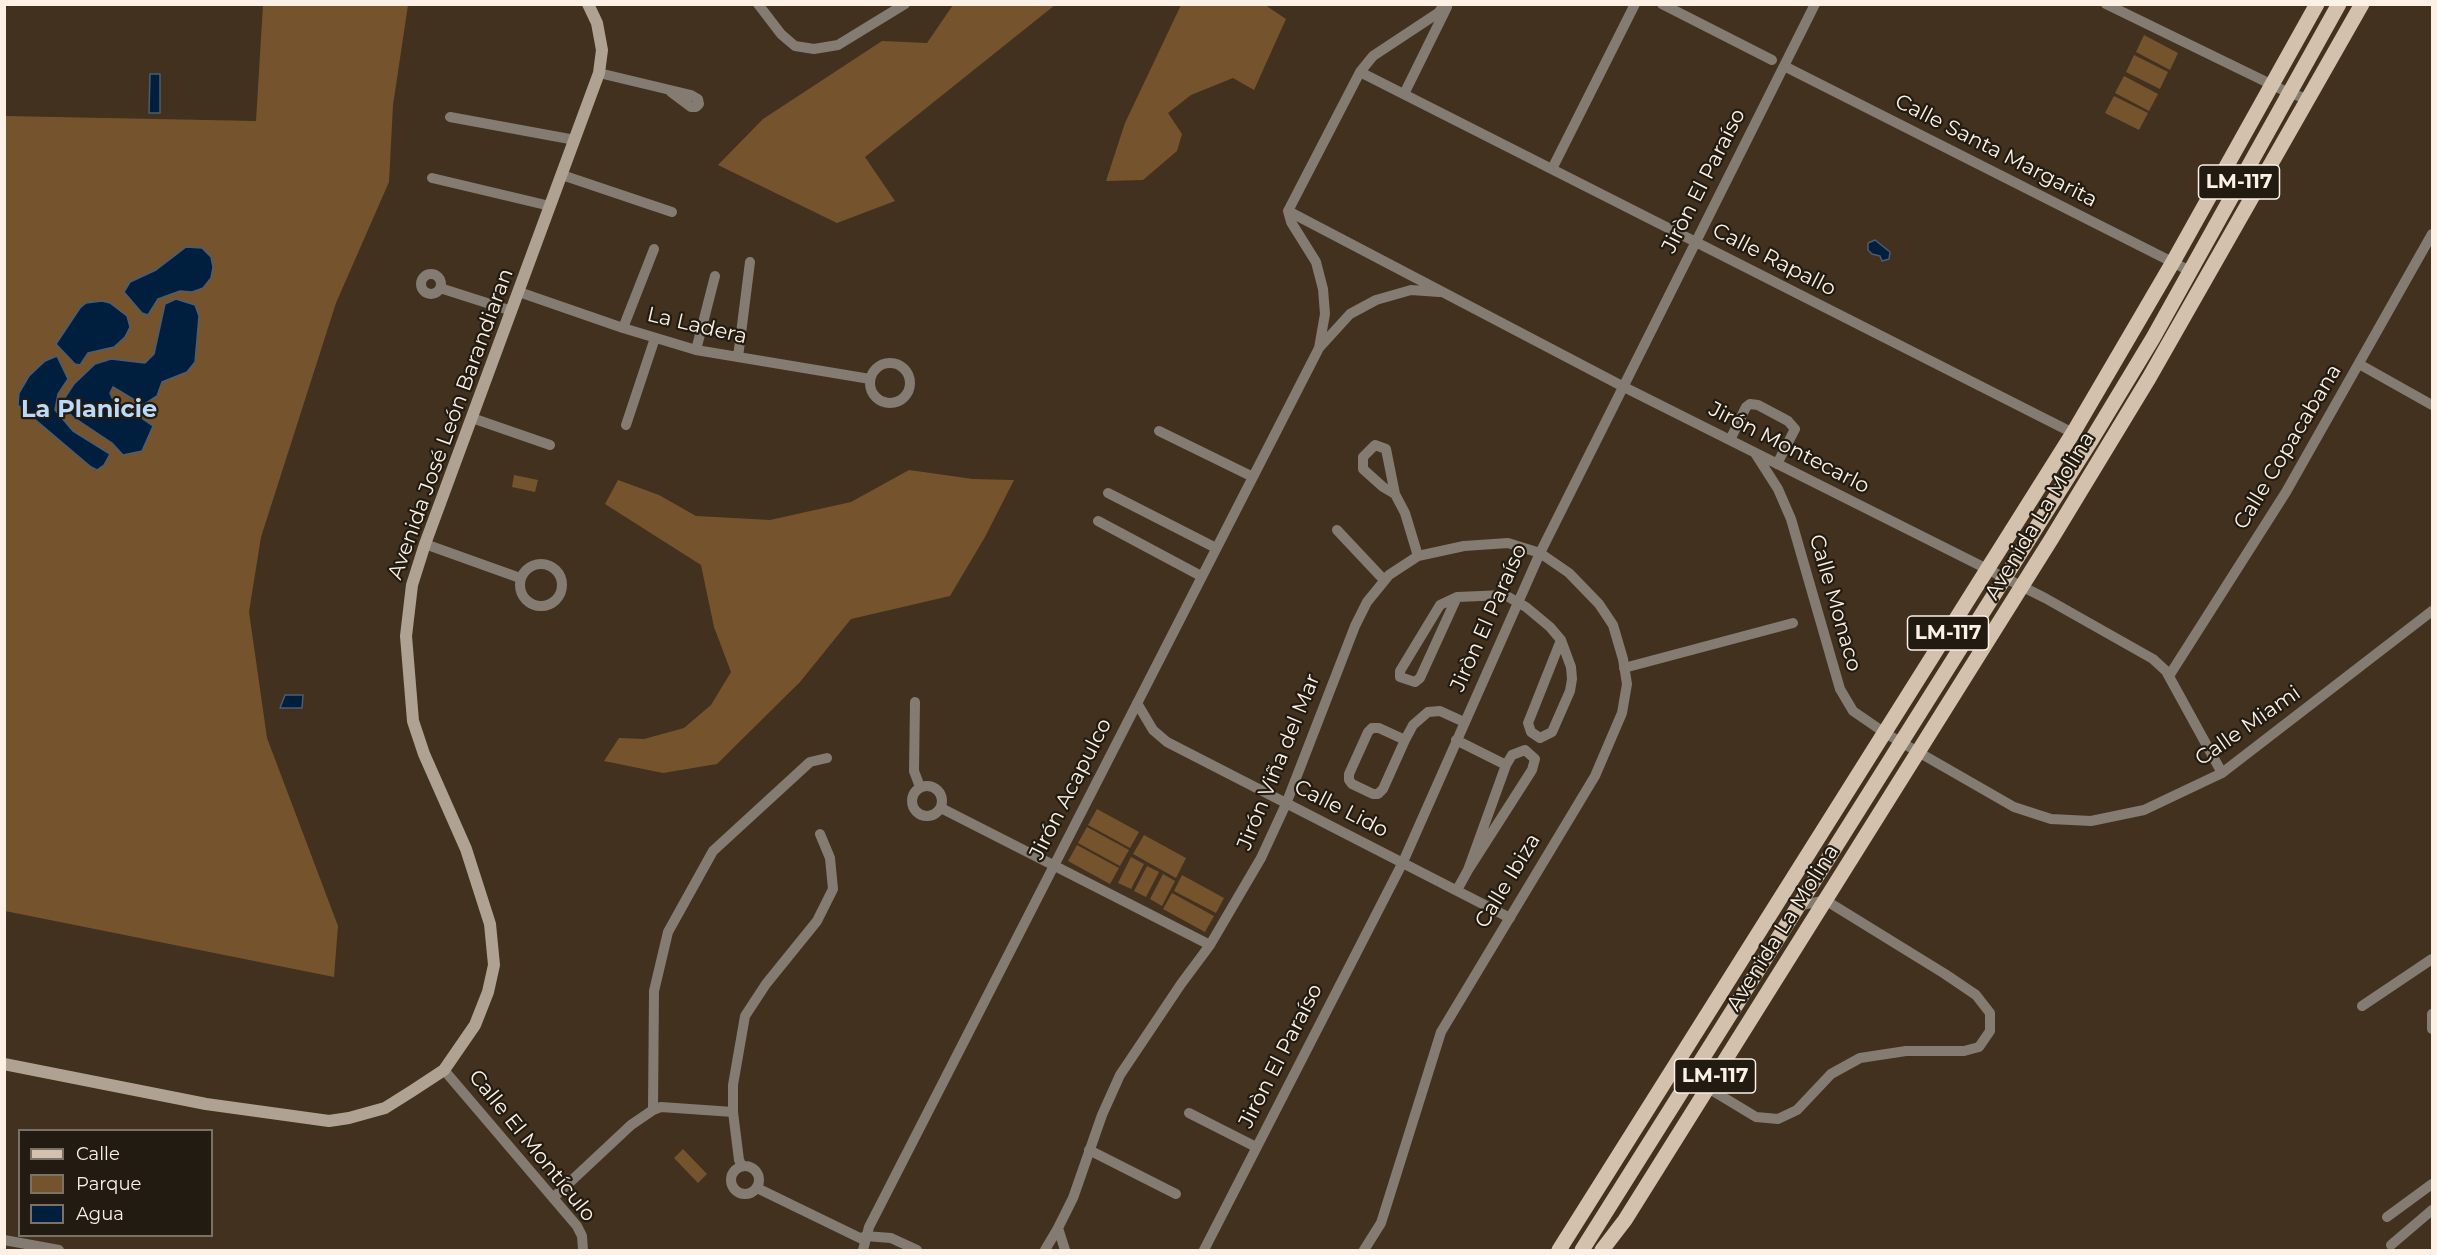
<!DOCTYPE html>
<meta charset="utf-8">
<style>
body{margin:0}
#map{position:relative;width:2437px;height:1255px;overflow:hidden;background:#42311e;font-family:Montserrat,sans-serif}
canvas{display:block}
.frame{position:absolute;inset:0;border:6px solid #fdf1e6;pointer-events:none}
.legend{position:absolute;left:18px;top:1129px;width:195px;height:108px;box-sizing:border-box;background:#221b12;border:2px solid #7a7167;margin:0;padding:8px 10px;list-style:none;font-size:18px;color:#fdf1e6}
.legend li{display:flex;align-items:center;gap:12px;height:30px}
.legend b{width:30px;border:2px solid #7a7167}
</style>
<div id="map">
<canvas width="2437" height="1255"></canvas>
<div class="frame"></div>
<ul class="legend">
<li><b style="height:8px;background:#d3c1ad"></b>Calle</li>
<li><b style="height:16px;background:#75542d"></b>Parque</li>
<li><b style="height:16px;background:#001e3d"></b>Agua</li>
</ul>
</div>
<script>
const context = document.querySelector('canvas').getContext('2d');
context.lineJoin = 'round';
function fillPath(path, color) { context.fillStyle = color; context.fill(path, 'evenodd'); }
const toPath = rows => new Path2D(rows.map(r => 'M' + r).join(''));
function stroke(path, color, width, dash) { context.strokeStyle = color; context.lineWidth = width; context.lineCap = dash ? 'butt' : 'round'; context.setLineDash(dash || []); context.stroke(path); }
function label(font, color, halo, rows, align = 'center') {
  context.font = font + ' Montserrat,sans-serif'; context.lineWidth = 4.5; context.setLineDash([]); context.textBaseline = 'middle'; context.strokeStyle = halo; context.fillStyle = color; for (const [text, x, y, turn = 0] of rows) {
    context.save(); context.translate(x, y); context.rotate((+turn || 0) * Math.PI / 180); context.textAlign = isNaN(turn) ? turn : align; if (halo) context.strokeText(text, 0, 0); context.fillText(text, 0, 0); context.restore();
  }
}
fillPath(toPath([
 [263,5,408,5,393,105,389,182,336,303,261,537,249,612,267,738,338,926,334,977,5,911,5,116,256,121],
 [953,5,1055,5,865,157,895,201,837,223,718,165,763,119,882,41,927,43],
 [1181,5,1265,5,1286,19,1254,90,1233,78,1191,95,1168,113,1182,134,1177,151,1143,180,1106,181,1125,123],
 [2144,35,2178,53,2170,70,2136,52],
 [2134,55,2168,72,2160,89,2126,72],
 [2124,76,2158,94,2149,111,2115,93],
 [2114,96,2148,113,2139,130,2105,113],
 [909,470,973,479,1014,480,985,537,950,596,851,619,800,682,717,764,663,773,604,761,619,738,644,739,684,728,711,705,731,672,714,627,701,565,605,504,618,480,659,495,696,516,770,520,851,502],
 [514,475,538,480,535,492,512,487],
 [1097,809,1139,832,1130,848,1088,825],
 [1087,827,1129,850,1120,866,1078,843],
 [1144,835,1186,858,1176,878,1133,854],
 [1077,845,1119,868,1110,884,1068,861],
 [1131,857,1144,864,1131,889,1118,883],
 [1147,866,1159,872,1146,897,1134,891],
 [1163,874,1175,881,1162,906,1150,899],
 [1182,875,1224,898,1216,913,1174,891],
 [1172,893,1214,916,1205,932,1163,909],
 [683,1149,707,1174,698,1183,674,1158]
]), '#75542d');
const water = toPath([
 [150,74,160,74,160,113,149,113,150,74],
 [1875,240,1890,252,1889,259,1882,261,1880,256,1872,254,1868,250,1868,243,1875,240],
 [186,247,202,248,211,257,213,267,211,278,203,288,192,292,180,291,158,299,148,315,142,313,124,292,130,282,156,270,186,247],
 [176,299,195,305,199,316,195,362,187,372,162,382,157,396,143,405,113,387,110,393,112,398,153,426,142,451,123,455,112,443,73,417,65,409,64,399,74,384,95,364,111,359,145,363,154,354,165,304,176,299],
 [102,301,110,303,127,316,130,327,125,337,114,347,88,353,80,365,75,364,56,344,80,308,86,303,102,301],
 [57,356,68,379,58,394,55,410,73,431,110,454,104,465,97,470,91,467,18,405,19,393,29,376,45,361,57,356],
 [285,695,303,695,302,708,280,708,285,695]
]);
fillPath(water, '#001e3d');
stroke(water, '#4c5d70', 1.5);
stroke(toPath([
 [758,4,781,34,789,41,795,46,814,49,838,45,905,4],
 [1662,4,1772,60],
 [2106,4,2289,93,2308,99],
 [1784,66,2190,271],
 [1360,72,2073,433],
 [599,73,691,95,698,99,699,104,696,107,691,107,671,92],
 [1404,94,1447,7],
 [450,117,575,140],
 [1552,169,1635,4],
 [562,175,672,212],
 [432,178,550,206],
 [1288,211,1622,386,2045,598,2153,659,2166,671,2222,773],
 '421 284a10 10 0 1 1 20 0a10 10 0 1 1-20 0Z',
 [440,288,512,311],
 [519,292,623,328,696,350,870,379],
 [623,328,654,249],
 [1319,348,1350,314,1376,300,1411,290,1439,292],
 [696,350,715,276],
 [738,357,750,262],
 '870 383a20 20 0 1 1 40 0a20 20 0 1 1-40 0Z',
 [2359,364,2432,405],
 [472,418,550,445],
 [626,425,655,338],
 [1159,431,1253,477],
 [1730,440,1746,407,1750,404,1758,405,1788,421,1795,429,1777,464],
 [1755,453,1778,489,1791,519,1840,689,1853,711,1885,733,2014,807,2051,819,2091,821,2144,810,2222,773,2432,611],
 [1108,493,1216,548],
 [1395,494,1383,487,1363,469,1363,457,1375,445,1386,449,1395,494,1405,513,1418,556],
 [1098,521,1201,576],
 [1337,530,1384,580],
 [425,544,520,578],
 '520 585a21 21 0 1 1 42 0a21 21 0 1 1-42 0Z',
 [1457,597,1505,595,1526,607,1550,627,1561,640,1571,667,1572,679,1570,691,1552,732,1540,738,1531,732,1528,723,1561,640],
 [1457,597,1420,678,1415,682,1400,677,1400,671,1440,605,1457,597],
 [1624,668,1793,623],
 [2169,676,2286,492,2432,234],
 [915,702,914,771,920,787],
 [1137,703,1153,730,1167,742,1510,918],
 [1372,728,1379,728,1405,740,1383,789,1378,794,1373,794,1352,784,1349,780,1349,774,1368,732,1372,728],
 [1405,740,1413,725,1428,712,1440,711,1464,722],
 [1456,740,1506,765],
 '912 801a15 15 0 1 1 30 0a15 15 0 1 1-30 0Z',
 [941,808,1210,945],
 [1457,890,1468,870,1506,765,1512,755,1525,750,1535,759,1532,770,1468,870],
 [2362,1006,2432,959],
 [2432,1014,2432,1029],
 [444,1070,577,1226,582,1236,583,1250],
 [1708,1088,1756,1117,1778,1119,1797,1110,1831,1074,1860,1058,1906,1051,1964,1051,1979,1047,1990,1031,1990,1013,1976,995,1945,974,1825,900,1799,906],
 [653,1110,654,991,668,932,713,851,810,762,827,758],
 [1189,1113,1256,1147],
 [1089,1150,1176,1194],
 [742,1166,739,1160,733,1112,733,1085,745,1016,766,984,817,921,833,889,830,858,820,834],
 '731 1180a14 14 0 1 1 28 0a14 14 0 1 1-28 0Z',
 [757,1188,864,1240],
 [553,1198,631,1125,653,1110,661,1107,733,1112],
 [2387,1217,2432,1184],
 [865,1236,891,1238,917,1250],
 [4,1240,59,1250],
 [2391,1245,2432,1210],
 [863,1250,869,1227,1319,348,1325,314,1323,289,1316,262,1291,222,1288,211,1360,72,1373,56,1438,13,1445,4],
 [1045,1250,1058,1228],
 [1065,1250,1058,1228,1073,1198,1102,1115,1120,1075,1181,984,1210,945,1261,858,1286,804,1355,626,1367,602,1389,575,1418,556,1464,546,1508,543,1540,553,1569,573,1599,604,1613,625,1623,659,1627,684,1622,713,1595,776,1441,1032,1381,1223,1364,1250],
 [1204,1250,1403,862,1540,553,1815,4]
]), '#847b72', 10);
stroke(toPath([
 [4,1064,206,1104,329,1121,349,1118,385,1108,412,1091,444,1070,475,1025,488,992,494,965,490,924,466,849,424,754,413,721,406,636,412,585,425,544,599,73,602,50,597,23,588,4]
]), '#b0a293', 12);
stroke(toPath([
 [1559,1250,2073,433,2173,262,2317,4],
 [1582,1250,2092,439,2153,338,2339,4],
 [1602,1250,1625,1220,2052,538,2149,378,2362,4]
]), '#d3c1ad', 15);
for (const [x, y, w] of [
 [2239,182,81],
 [1948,633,81],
 [1715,1076,81]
]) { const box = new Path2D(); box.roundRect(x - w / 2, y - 17, w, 34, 4.5); context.fillStyle = '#221b12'; context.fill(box); stroke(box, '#fdf1e6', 1.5); }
label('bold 20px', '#fdf1e6', null, [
 ["LM-117",2239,182],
 ["LM-117",1948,633],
 ["LM-117",1715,1076]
]);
label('21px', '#fdf1e6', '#221b12', [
 ["Calle Santa Margarita",1996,151,27],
 ["Jiròn El Paraíso",1704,181,-63],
 ["Calle Rapallo",1774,260,27],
 ["La Ladera",697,326,13],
 ["Avenida José León Barandiaran",451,424,-70],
 ["Calle Copacabana",2288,447,-59],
 ["Jirón Montecarlo",1789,448,27],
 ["Avenida La Molina",2040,516,-59],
 ["Calle Monaco",1835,603,74],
 ["Jiròn El Paraíso",1489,618,-66],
 ["Calle Miami",2248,726,-35],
 ["Jirón Viña del Mar",1279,762,-68],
 ["Jirón Acapulco",1071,789,-63],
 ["Calle Lido",1341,809,27],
 ["Calle Ibiza",1508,881,-59],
 ["Avenida La Molina",1783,928,-58],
 ["Jiròn El Paraíso",1281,1056,-63],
 ["Calle El Montículo",532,1146,51]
]);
label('bold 24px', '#b9dafd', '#221b12', [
 ["La Planicie",89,410]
]);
</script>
